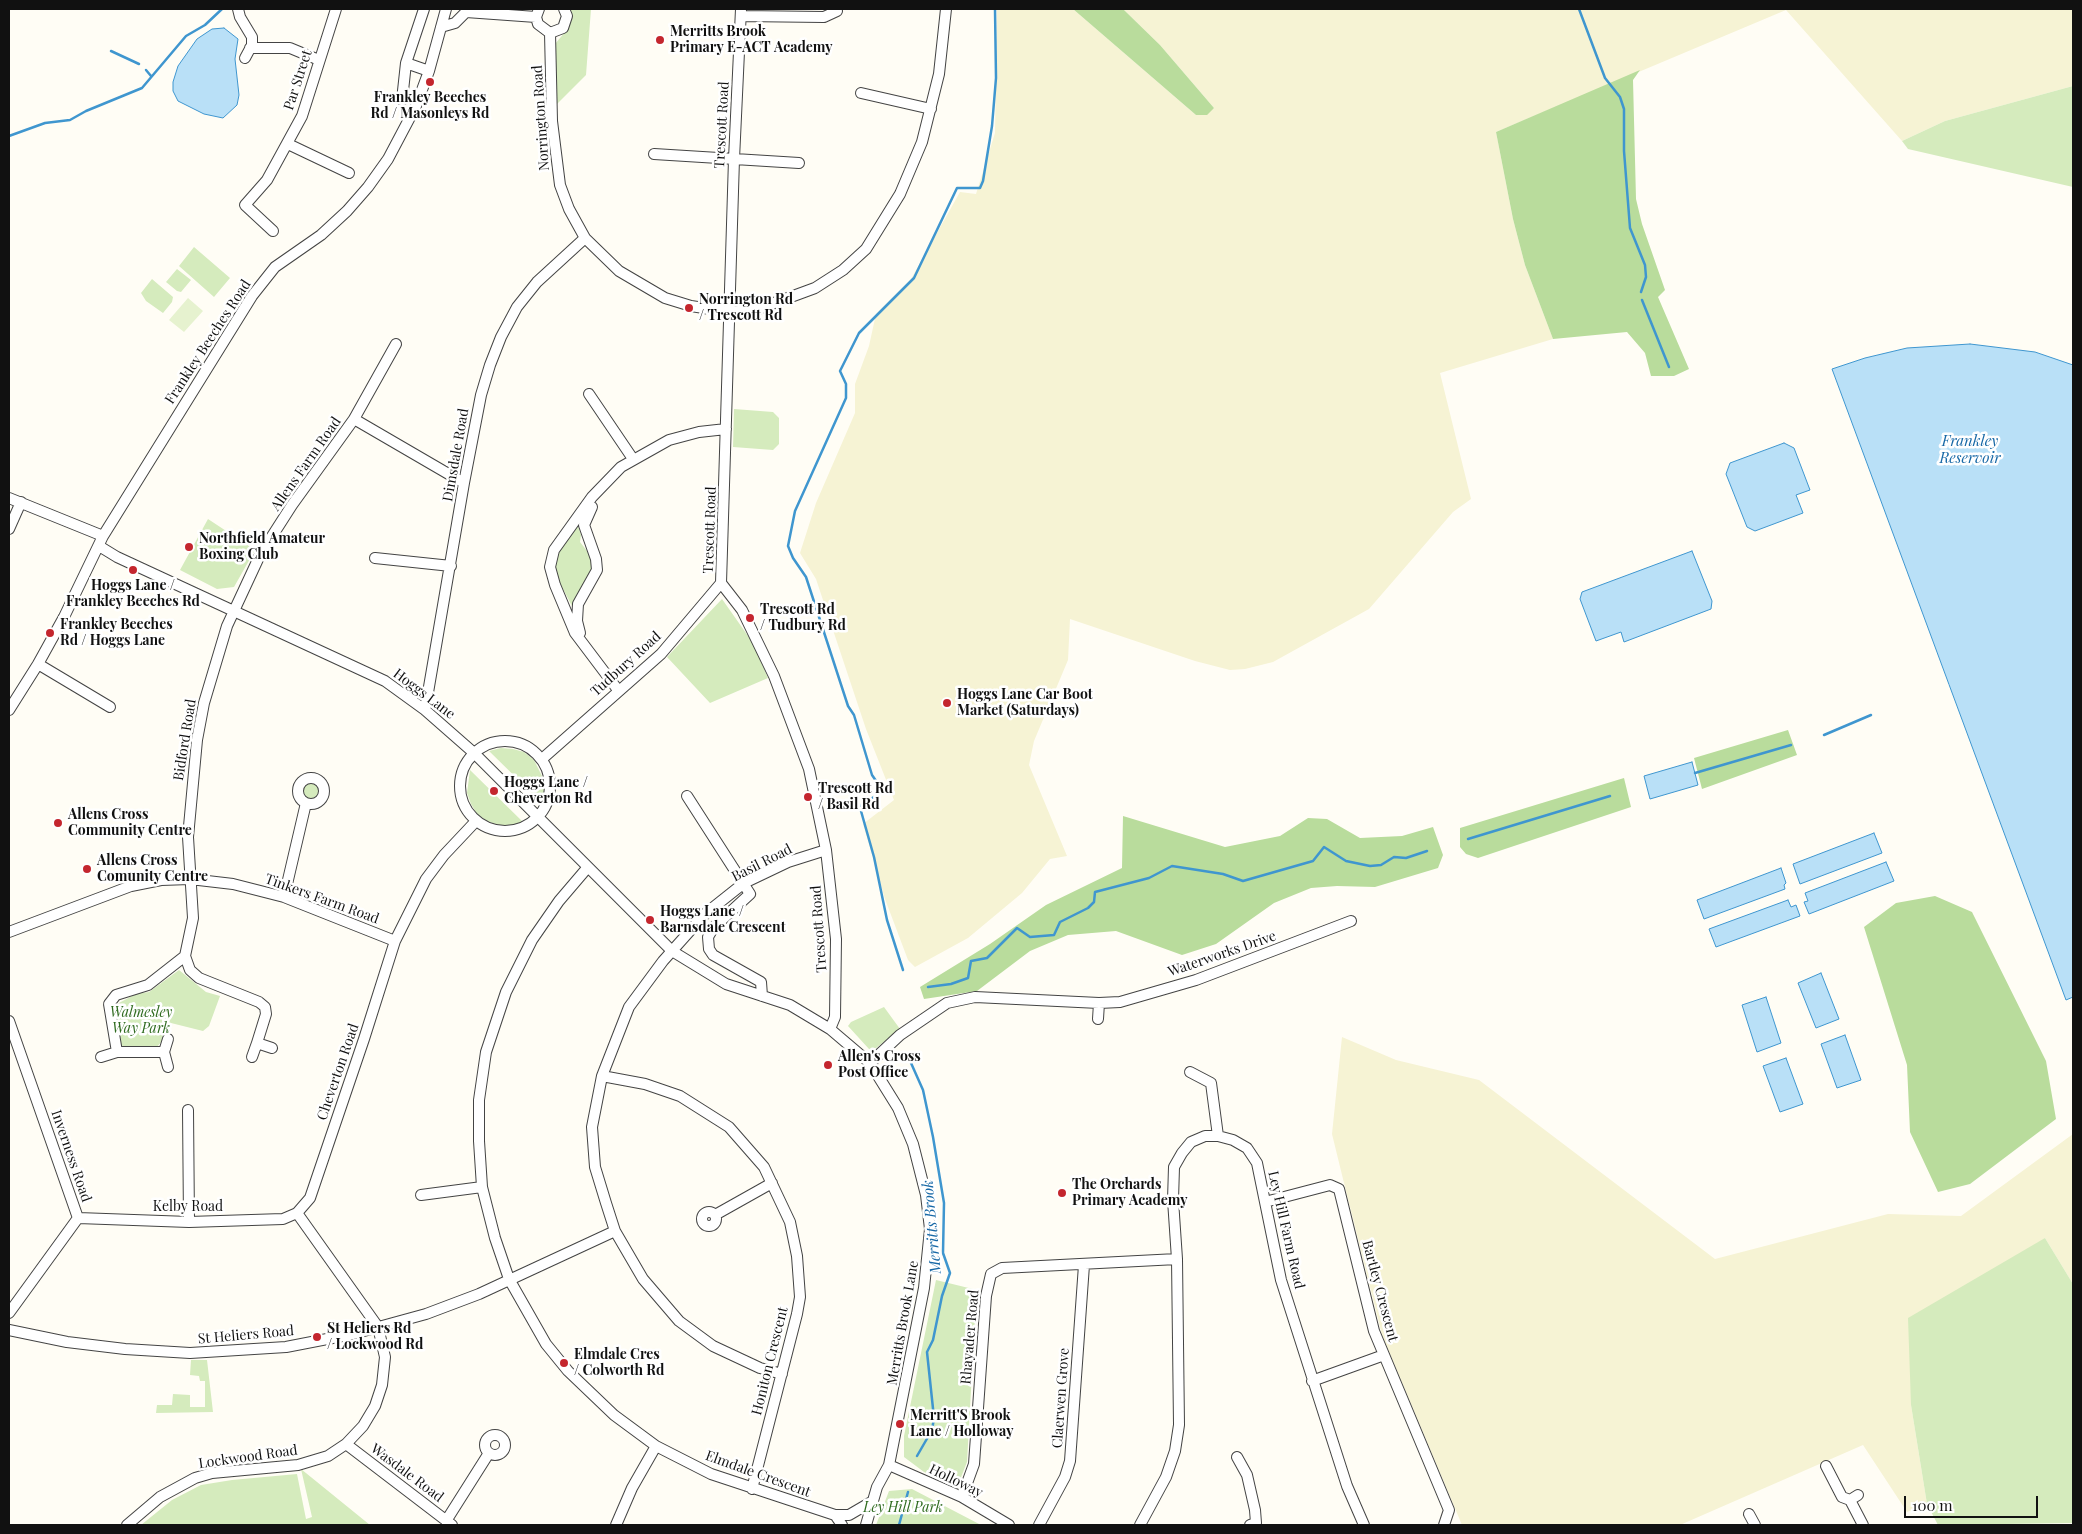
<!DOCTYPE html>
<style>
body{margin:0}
#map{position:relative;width:2082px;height:1534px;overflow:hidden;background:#fffdf5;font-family:"Playfair Display",serif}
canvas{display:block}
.frame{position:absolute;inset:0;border:10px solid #111;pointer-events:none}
.scale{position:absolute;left:1904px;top:1496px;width:134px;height:22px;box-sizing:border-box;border:2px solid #111;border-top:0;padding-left:6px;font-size:15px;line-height:18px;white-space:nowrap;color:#111;-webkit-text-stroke:4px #fff;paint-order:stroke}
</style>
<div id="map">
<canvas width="2082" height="1534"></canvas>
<div class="frame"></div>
<div class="scale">100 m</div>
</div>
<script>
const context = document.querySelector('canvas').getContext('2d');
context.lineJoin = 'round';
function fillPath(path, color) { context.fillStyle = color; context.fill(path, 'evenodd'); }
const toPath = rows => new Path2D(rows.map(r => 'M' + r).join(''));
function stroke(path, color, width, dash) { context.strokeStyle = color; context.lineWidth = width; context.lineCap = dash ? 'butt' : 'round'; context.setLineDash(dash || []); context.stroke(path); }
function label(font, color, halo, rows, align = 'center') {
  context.font = font + ' "Playfair Display",serif'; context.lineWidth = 5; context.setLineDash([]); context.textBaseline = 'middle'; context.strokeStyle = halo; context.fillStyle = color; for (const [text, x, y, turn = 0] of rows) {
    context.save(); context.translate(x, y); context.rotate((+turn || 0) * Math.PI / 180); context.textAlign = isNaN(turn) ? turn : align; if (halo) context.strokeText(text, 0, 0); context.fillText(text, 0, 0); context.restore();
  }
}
fillPath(toPath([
 [997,9,1073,9,1196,115,1214,108,1160,45,1123,9,2073,9,2073,86,1945,121,1902,141,1786,10,1496,132,1513,219,1525,265,1553,339,1440,373,1471,499,1453,512,1369,609,1273,662,1245,669,1230,670,1195,661,1070,619,1068,660,1034,741,1029,765,1067,856,1050,859,1022,893,968,938,915,967,908,960,885,899,863,824,894,800,866,729,816,579,800,553,816,503,855,413,855,384,869,346,876,314,911,279,960,192,976,194,995,133],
 [1342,1037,1396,1060,1479,1080,1715,1259,1888,1214,1961,1216,2073,1134,2073,1284,2045,1238,1911,1405,1927,1504,1907,1512,1863,1445,1680,1525,1462,1525,1382,1335,1343,1179,1332,1134]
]), '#f6f3d4');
fillPath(toPath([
 [569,9,591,9,586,75,557,104,555,44,565,32],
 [2073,86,2073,187,1908,149,1902,141,1945,121],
 [194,247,230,278,214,297,179,266],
 [177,269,191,280,181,292,177,291,166,282],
 [152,279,173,297,172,302,163,313,146,301,141,293],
 [734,409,773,412,779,418,779,444,773,450,733,447],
 [208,519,255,550,234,587,217,589,180,570],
 [578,526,581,535,580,542,591,556,592,573,573,608,552,568,557,551],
 [722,599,753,643,768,678,710,703,667,657],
 [501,748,513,749,524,752,534,760,544,780,545,792,542,803,489,751],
 [470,770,523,822,511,826,499,825,487,821,477,814,471,804,467,793],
 '303 791a9 9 0 1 1 18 0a9 9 0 1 1-18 0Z',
 [179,970,206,992,220,996,209,1026,203,1031,167,1022,162,1041,157,1047,122,1050,113,1023,115,1005,136,994,149,992],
 [884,1007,900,1029,876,1048,869,1049,848,1026,851,1022],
 [2045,1238,2073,1284,2073,1523,1938,1525,1927,1504,1911,1405,1908,1318],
 [936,1280,981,1291,976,1301,967,1462,958,1485,924,1472,904,1457,904,1436],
 [191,1360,207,1360,213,1412,156,1413,157,1405,172,1405,173,1394,190,1395,190,1407,205,1407,205,1381,200,1381,199,1376,190,1375],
 [301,1469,370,1525,141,1525,172,1500,201,1485,232,1480,297,1474,306,1519,312,1517],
 [912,1489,981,1525,876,1525,889,1491]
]), '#d5ebbd');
fillPath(toPath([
 [1073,9,1123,9,1160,45,1214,108,1207,115,1196,115],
 [1640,70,1633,80,1636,199,1642,224,1665,290,1658,297,1689,369,1674,376,1651,376,1645,353,1627,332,1553,339,1525,265,1513,219,1496,132],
 [1788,730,1797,755,1702,789,1694,758],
 [1624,778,1631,807,1478,858,1466,854,1460,847,1460,828],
 [1123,816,1225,847,1280,836,1308,818,1327,819,1360,838,1402,836,1433,827,1443,855,1438,868,1375,887,1337,886,1311,888,1274,903,1216,944,1182,955,1116,931,1068,935,1030,951,977,991,924,999,920,987,990,944,1046,905,1122,868],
 [1935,896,1972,912,2046,1061,2056,1119,1970,1184,1938,1192,1910,1132,1907,1065,1864,927,1896,903]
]), '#b9dc9c');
fillPath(toPath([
 [188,298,203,311,184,332,169,320]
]), '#e6f2cf');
const water = toPath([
 [224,28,238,39,235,59,239,95,237,105,223,118,204,114,178,101,173,91,173,82,178,66,197,39,212,29,224,28],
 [1970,344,2035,352,2073,365,2073,997,2066,1000,1832,369,1865,358,1907,348,1970,344],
 [1784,443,1794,448,1810,490,1796,495,1803,513,1755,531,1747,527,1726,474,1730,463,1784,443],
 [1692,551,1712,601,1711,609,1624,642,1621,632,1596,641,1580,599,1582,592,1692,551],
 [1692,762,1698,785,1650,799,1644,776,1692,762],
 [1874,833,1882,853,1800,884,1793,864,1874,833],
 [1886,862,1894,881,1809,914,1804,902,1808,901,1805,893,1886,862],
 [1781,868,1786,883,1784,885,1785,889,1704,919,1697,900,1781,868],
 [1788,900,1791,907,1796,905,1800,916,1716,947,1709,929,1788,900],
 [1821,973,1839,1019,1816,1028,1798,983,1821,973],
 [1766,997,1781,1043,1757,1052,1742,1005,1766,997],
 [1845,1035,1861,1080,1837,1088,1821,1044,1845,1035],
 [1786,1058,1803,1104,1780,1112,1763,1066,1786,1058]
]);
fillPath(water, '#b9e0f7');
stroke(water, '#3f96cf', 1);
stroke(toPath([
 [1579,9,1605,78,1620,97,1624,109,1624,151,1630,228,1645,265,1646,277,1641,292],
 [111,51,139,64],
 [146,70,151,76],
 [9,136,45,123,70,120,86,111,142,88,186,36,205,25,222,9],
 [1642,300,1669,367],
 [1824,735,1871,715],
 [1695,773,1791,745],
 [1468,839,1610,796],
 [903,970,887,920,874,857,861,811,862,804,879,794,881,788,872,775,854,715,848,706,806,577,793,558,788,546,795,511,846,398,846,384,840,371,859,333,914,278,957,188,980,188,983,181,992,126,996,78,995,9],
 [928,987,951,984,968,978,971,961,987,958,1017,928,1030,937,1054,935,1060,922,1088,908,1094,902,1095,892,1149,878,1172,866,1223,874,1243,881,1313,861,1324,847,1346,861,1370,866,1381,865,1394,857,1406,858,1427,851],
 [907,1054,923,1090,933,1137,944,1203,943,1253,950,1273,942,1296,933,1340,927,1352,934,1418,932,1430,917,1456],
 [899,1525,908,1492]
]), '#3f96cf', 2.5);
const minor = toPath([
 [238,9,240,17,252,37,252,45,245,58],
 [424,9,406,63,429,71],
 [539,9,536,17,538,24,550,33,563,28,567,16,564,9],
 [741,9,734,159,721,583,742,610,774,676,809,769,826,850,836,939,835,1017,830,1029],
 [741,16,824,17,837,11],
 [441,27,455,23,466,12,536,17],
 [550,33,552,121,560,185,569,209,585,238,619,271,665,298,691,306,729,312,758,309,815,288,843,270,866,249,900,194,922,142,939,74,946,9],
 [250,48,290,48,319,60],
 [861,93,931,109],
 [402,100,406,63],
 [288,144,349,173],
 [654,154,799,163],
 [273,231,245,205,267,180,302,116,336,9],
 [589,394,633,459],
 [354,419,396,344],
 [9,498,103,536],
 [9,529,21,502],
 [99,546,117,557,385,681,425,710,474,753,672,951,726,984,790,1005,830,1029,870,1063,898,1108,913,1144,926,1195,930,1229,924,1288,889,1465,877,1487,866,1525],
 [375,558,451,566],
 [580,633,577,621,578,604,597,570,596,559,584,525,592,507],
 [38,664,110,707],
 [618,690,575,633,555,585,550,567,554,550,592,497,621,467,669,440,699,432,726,429],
 [9,710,38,664,64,617,103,536,252,296,275,267,321,235,347,211,368,187,388,159,416,106,429,71,446,9],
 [425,710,464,483,481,395,490,365,501,337,517,307,537,282,585,238],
 '460 786a45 45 0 1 1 90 0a45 45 0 1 1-90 0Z',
 [542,759,661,654,721,583],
 '298 791a13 13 0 1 1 26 0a13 13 0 1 1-26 0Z',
 [687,796,750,894,714,927,708,937,709,949,713,955,761,982,762,996],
 [588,867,559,901,532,940,506,992,486,1052,479,1100,479,1141,482,1187,495,1238,509,1279,546,1344,568,1371,614,1415,656,1446,711,1474,835,1515,849,1515,873,1501],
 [284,897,306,803],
 [9,932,131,886,161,880,190,879,233,884,284,897,395,941],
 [1098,1019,1099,1003],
 [9,1021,78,1218,9,1313],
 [168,1039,164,1052,117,1052,109,1004,116,995,148,985,185,956],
 [272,1048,257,1043,266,1014,265,1007,259,1002,199,978,190,970,185,956,193,918,188,837,197,740,204,703,227,626,260,555,292,505,354,419,464,483],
 [164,1052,168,1067],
 [101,1057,117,1052],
 [252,1057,257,1043],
 [870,1063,900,1035,947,1003,975,997,1099,1003,1120,1002,1196,980,1351,921],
 [1190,1072,1211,1083,1218,1136],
 [602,1076,645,1084,680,1096,729,1127,764,1167,790,1222,797,1256,800,1297,797,1314,752,1489],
 [188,1110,189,1222],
 [421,1195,482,1187],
 [1265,1202,1330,1185,1339,1189,1374,1331,1449,1510,1444,1525],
 '702 1219a7 7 0 1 1 14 0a7 7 0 1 1-14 0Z',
 [715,1215,772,1183],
 [78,1218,189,1222,283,1219,297,1213],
 [9,1330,67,1342,125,1349,190,1353,286,1347,353,1334,426,1314,479,1294,615,1231],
 [782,1374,760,1368,713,1346,679,1321,643,1279,615,1231,606,1203,595,1167,592,1127,602,1076,629,1007,663,961,705,914,744,883,788,862,826,850],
 [1312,1381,1384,1355],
 '485 1445a10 10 0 1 1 20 0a10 10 0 1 1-20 0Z',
 [346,1444,452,1525],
 [1237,1457,1247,1475,1255,1510,1256,1523,1250,1525],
 [889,1465,962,1497,1009,1525],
 [1826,1466,1842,1497,1850,1500],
 [1858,1495,1850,1500,1863,1525],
 [962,1497,974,1464,986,1296,991,1274,1002,1268,1177,1259],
 [1749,1514,1755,1525],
 [835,1515,842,1525],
 [446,1521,489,1453],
 [127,1525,160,1497,195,1478,212,1473,298,1465,328,1456,346,1444,363,1426,375,1406,382,1385,385,1357,378,1327,297,1213,310,1198,364,1039,395,941,426,879,444,855,476,821],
 [616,1525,632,1488,656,1446],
 [1039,1525,1065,1477,1070,1461,1084,1265],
 [1140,1525,1166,1477,1175,1451,1179,1425,1177,1259,1173,1200,1174,1167,1182,1153,1191,1142,1205,1136,1218,1136,1233,1140,1247,1148,1257,1163,1281,1280,1347,1486,1364,1525]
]);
stroke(minor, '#444', 12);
stroke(minor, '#fff', 10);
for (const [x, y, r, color] of [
 [660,40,5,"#c4262e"],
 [430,82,5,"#c4262e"],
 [689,308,5,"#c4262e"],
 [189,547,5,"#c4262e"],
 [133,570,5,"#c4262e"],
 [750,618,5,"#c4262e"],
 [50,633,5,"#c4262e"],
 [947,703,5,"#c4262e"],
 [494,791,5,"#c4262e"],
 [808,797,5,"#c4262e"],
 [58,823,5,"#c4262e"],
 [87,869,5,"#c4262e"],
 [650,920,5,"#c4262e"],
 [828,1065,5,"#c4262e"],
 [1062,1193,5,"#c4262e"],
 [317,1337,5,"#c4262e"],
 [564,1363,5,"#c4262e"],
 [900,1424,5,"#c4262e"]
]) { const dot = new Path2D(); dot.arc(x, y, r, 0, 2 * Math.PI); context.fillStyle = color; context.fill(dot); stroke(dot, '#fff', 2); }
label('bold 14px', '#111', '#fff', [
 ["Merritts Brook",670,32],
 ["Primary E-ACT Academy",670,48],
 ["Frankley Beeches",430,98,"center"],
 ["Rd / Masonleys Rd",430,114,"center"],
 ["Norrington Rd",699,300],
 ["/ Trescott Rd",699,316],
 ["Northfield Amateur",199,539],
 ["Boxing Club",199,555],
 ["Hoggs Lane /",133,586,"center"],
 ["Frankley Beeches Rd",133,602,"center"],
 ["Trescott Rd",760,610],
 ["/ Tudbury Rd",760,626],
 ["Frankley Beeches",60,625],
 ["Rd / Hoggs Lane",60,641],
 ["Hoggs Lane Car Boot",957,695],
 ["Market (Saturdays)",957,711],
 ["Hoggs Lane /",504,783],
 ["Cheverton Rd",504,799],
 ["Trescott Rd",818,789],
 ["/ Basil Rd",818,805],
 ["Allens Cross",68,815],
 ["Community Centre",68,831],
 ["Allens Cross",97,861],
 ["Comunity Centre",97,877],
 ["Hoggs Lane /",660,912],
 ["Barnsdale Crescent",660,928],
 ["Allen's Cross",838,1057],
 ["Post Office",838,1073],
 ["The Orchards",1072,1185],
 ["Primary Academy",1072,1201],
 ["St Heliers Rd",327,1329],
 ["/ Lockwood Rd",327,1345],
 ["Elmdale Cres",574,1355],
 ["/ Colworth Rd",574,1371],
 ["Merritt'S Brook",910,1416],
 ["Lane / Holloway",910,1432]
], 'left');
label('14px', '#111', '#fff', [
 ["Par Street",298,80,-72],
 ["Norrington Road",541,118,-94],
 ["Trescott Road",722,125,-87],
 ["Frankley Beeches Road",208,342,-57],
 ["Dimsdale Road",456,455,-80],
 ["Allens Farm Road",306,464,-55],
 ["Trescott Road",710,530,-88],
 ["Tudbury Road",626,664,-42],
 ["Hoggs Lane",424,694,37],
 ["Bidford Road",185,740,-81],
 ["Basil Road",762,863,-27],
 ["Tinkers Farm Road",322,899,20],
 ["Trescott Road",819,929,-94],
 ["Waterworks Drive",1222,954,-19],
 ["Cheverton Road",338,1072,-71],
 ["Inverness Road",71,1156,71],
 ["Kelby Road",188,1207],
 ["Ley Hill Farm Road",1286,1230,77],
 ["Bartley Crescent",1380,1291,75],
 ["Merritts Brook Lane",903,1323,-80],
 ["St Heliers Road",246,1335,-5],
 ["Rhayader Road",970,1337,-85],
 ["Honiton Crescent",770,1361,-76],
 ["Claerwen Grove",1061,1398,-86],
 ["Lockwood Road",248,1457,-8],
 ["Wasdale Road",407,1473,37],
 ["Elmdale Crescent",758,1474,20],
 ["Holloway",956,1481,26]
]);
label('italic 14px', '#2f6b1f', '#fff', [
 ["Walmesley",141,1013],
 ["Way Park",141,1029],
 ["Ley Hill Park",903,1508]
]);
label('italic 15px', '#1768a6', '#fff', [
 ["Frankley",1970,441],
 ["Reservoir",1970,458],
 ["Merritts Brook",932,1227,-95]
]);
</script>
